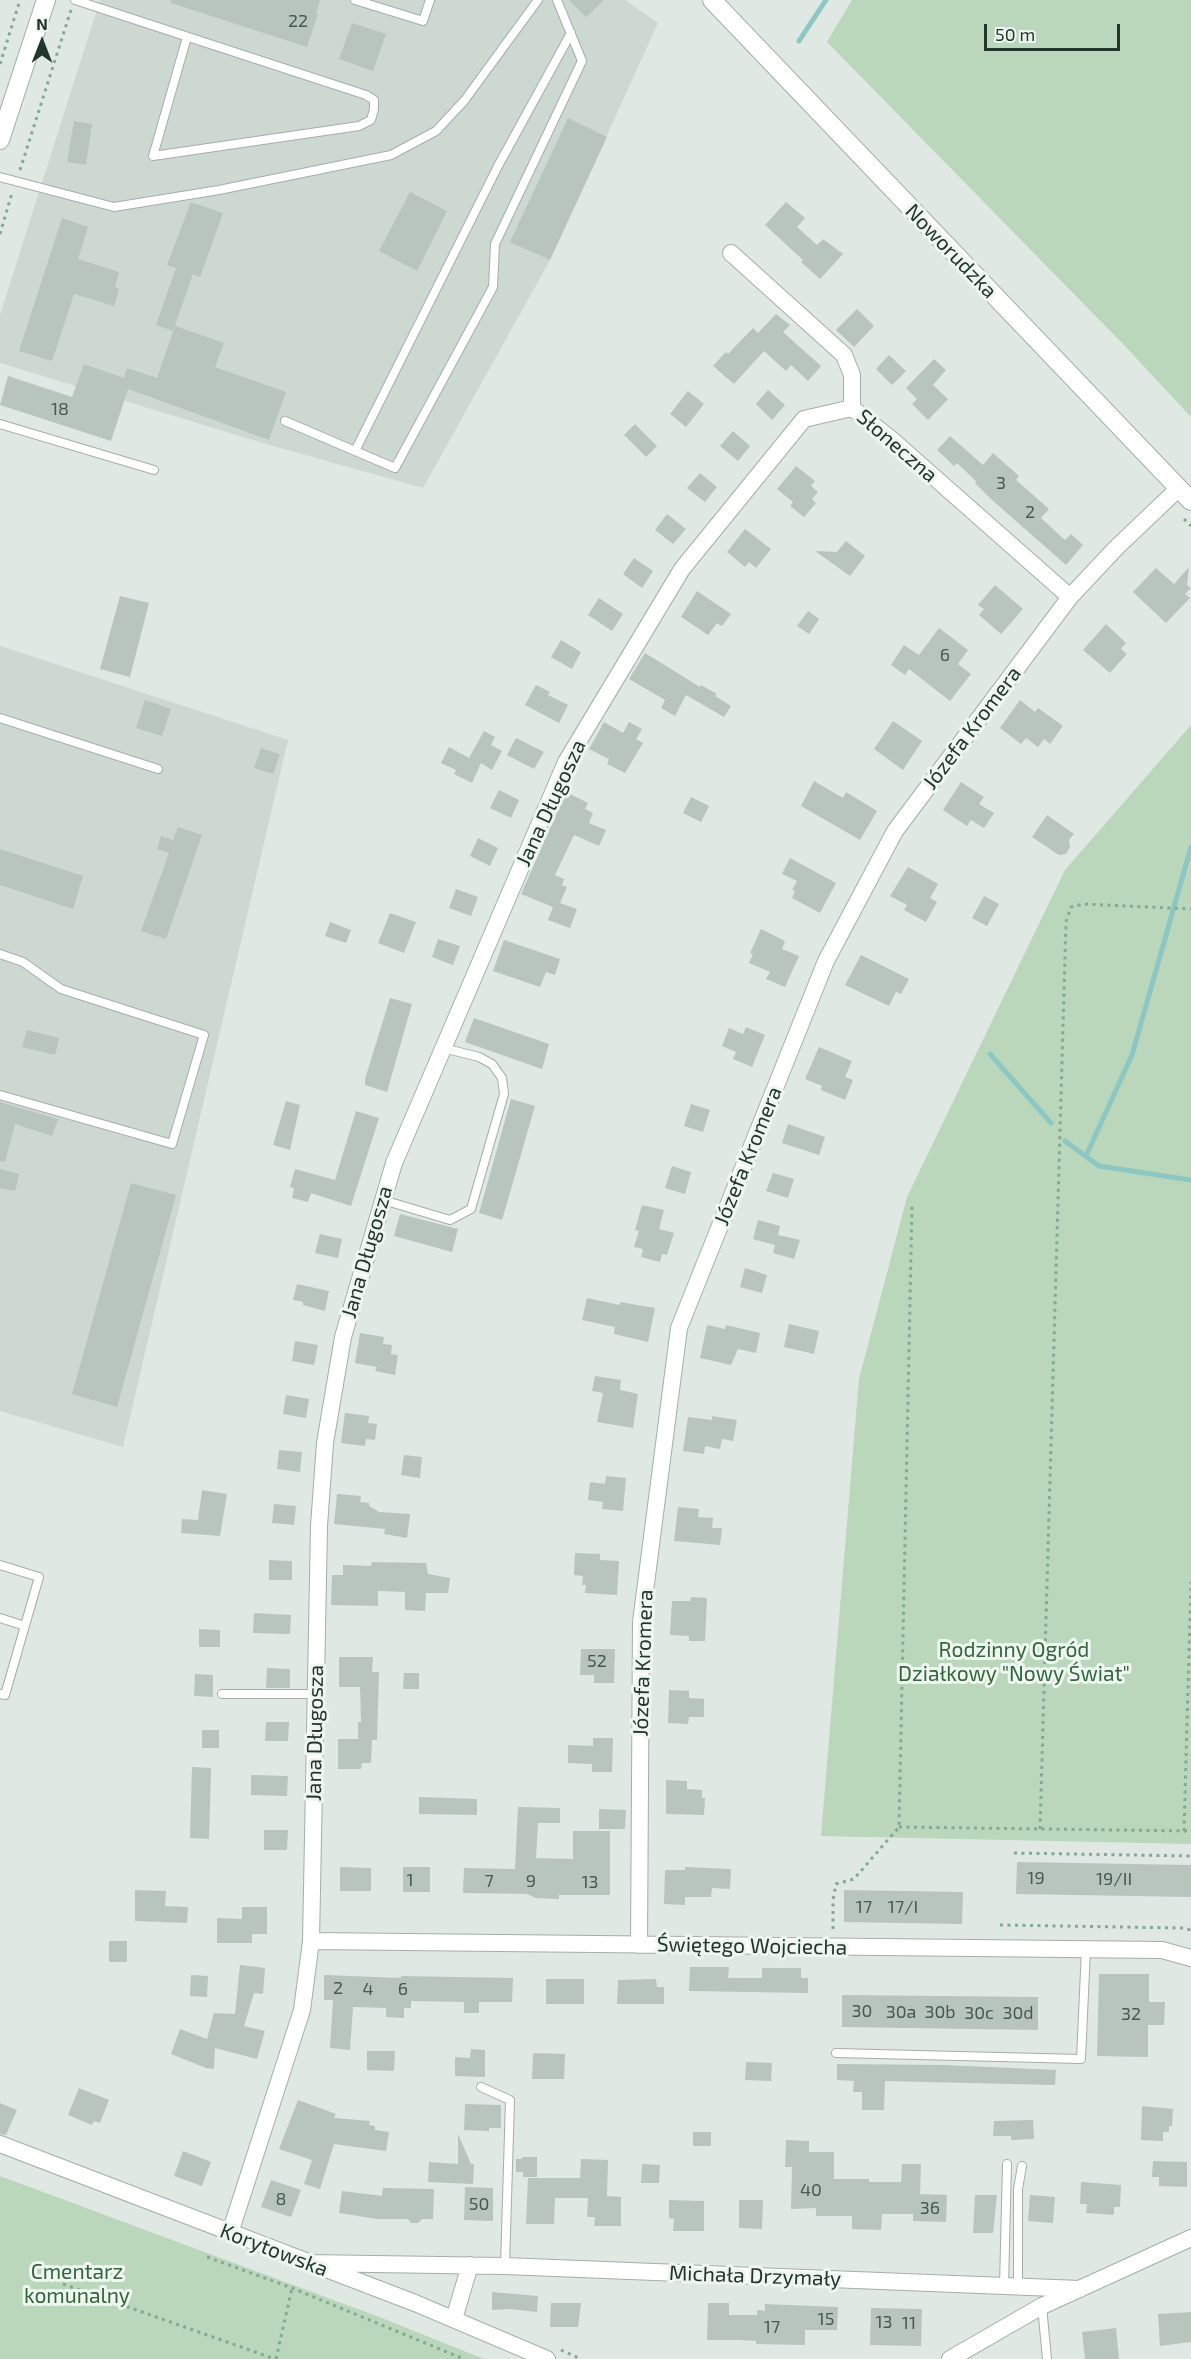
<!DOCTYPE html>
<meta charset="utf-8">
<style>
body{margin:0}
#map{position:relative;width:1191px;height:2359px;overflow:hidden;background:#dfe8e2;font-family:"Exo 2",sans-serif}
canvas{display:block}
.north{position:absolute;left:12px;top:12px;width:60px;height:60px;-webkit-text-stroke:4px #eff5f0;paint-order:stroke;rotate:0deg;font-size:16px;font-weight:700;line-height:24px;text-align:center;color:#22362c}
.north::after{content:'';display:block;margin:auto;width:21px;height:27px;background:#22362c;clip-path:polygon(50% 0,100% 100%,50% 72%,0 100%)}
.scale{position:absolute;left:984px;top:24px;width:136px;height:27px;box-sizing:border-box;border:3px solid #22362c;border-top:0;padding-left:8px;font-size:18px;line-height:21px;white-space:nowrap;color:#22362c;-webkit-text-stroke:4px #eff5f0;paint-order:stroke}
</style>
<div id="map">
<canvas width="1191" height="2359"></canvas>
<div class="north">N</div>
<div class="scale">50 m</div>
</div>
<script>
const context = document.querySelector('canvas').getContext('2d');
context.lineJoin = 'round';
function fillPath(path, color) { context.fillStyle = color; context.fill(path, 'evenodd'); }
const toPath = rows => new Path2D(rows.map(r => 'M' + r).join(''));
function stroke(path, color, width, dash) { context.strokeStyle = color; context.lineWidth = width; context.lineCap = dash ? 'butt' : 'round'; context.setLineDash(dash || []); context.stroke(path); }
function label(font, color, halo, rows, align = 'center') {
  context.font = font + ' "Exo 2",sans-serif'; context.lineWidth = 6; context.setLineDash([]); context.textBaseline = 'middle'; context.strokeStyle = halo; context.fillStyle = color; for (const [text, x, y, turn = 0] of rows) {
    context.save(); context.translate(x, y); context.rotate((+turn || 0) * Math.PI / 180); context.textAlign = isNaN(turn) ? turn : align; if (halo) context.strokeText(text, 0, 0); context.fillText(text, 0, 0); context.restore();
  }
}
fillPath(toPath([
 [100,0,625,0,658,23,550,260,423,488,266,444,0,363,0,315],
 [0,646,288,740,123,1447,0,1411]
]), '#cdd8d1');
fillPath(toPath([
 [852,0,1191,0,1191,417,1124,345,827,42],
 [1191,725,1191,1844,821,1836,859,1379,907,1197,1065,870],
 [0,2176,382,2318,484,2359,0,2359]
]), '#bad7bb');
stroke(toPath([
 [799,41,826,0],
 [990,1054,1051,1123],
 [1065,1141,1099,1166,1191,1180],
 [1086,1156,1132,1055,1191,847]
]), '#8dc7c3', 5);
fillPath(toPath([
 [171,0,320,0,316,14,318,14,307,47,171,3],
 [569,0,604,0,586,17],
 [352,23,386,34,373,71,339,59],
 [568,118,607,137,550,260,510,242],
 [74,121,92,124,86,165,67,162],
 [410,192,447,211,417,271,379,251],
 [191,202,223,213,200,277,193,274,173,331,156,325,176,268,167,265],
 [786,202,805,218,797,227,817,245,823,239,843,254,820,279,801,262,803,260,765,225],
 [62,218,88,227,78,259,119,272,115,287,119,289,114,306,74,294,52,361,19,351],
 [857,309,874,326,854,347,836,330],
 [776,314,790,325,783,332,821,366,808,381,791,365,786,371,764,351,734,384,713,366,726,352,728,354,753,328,758,333],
 [175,326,224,343,215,367,286,392,269,440,128,389,111,441,0,405,8,376,72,397,84,364,124,378,127,368,157,378],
 [889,355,906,371,892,385,876,369],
 [934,359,946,370,933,385,948,399,928,420,912,404,917,399,906,388],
 [768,390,785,405,772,420,756,404],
 [688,391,704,404,686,427,670,414],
 [635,424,657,446,646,457,624,435],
 [733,431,750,446,738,461,720,446],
 [950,436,983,465,993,453,1019,476,1016,480,1049,509,1041,518,1065,540,1071,534,1083,545,1066,565,991,499,975,483,976,481,957,463,954,466,937,450],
 [796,466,815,481,811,486,818,492,812,499,816,503,804,517,790,506,793,502,777,489],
 [700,473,717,487,705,502,687,488],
 [667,514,686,529,673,544,655,530],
 [745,529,771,549,756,568,749,562,745,567,727,552],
 [846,541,865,556,850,576,815,551,837,552],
 [634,558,653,571,642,588,623,574],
 [1189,567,1187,585,1191,588,1185,594,1190,598,1166,623,1133,592,1156,568,1174,584],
 [995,585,1023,609,1001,634,979,615,984,609,978,605],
 [697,591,731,614,722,626,717,623,708,635,681,617],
 [120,596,149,603,130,677,100,669],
 [599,598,623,614,612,631,588,615],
 [808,611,819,619,809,634,797,626],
 [1106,624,1126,643,1121,649,1127,654,1110,673,1083,650],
 [939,628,968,650,958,664,971,674,950,701,909,669,905,675,891,665,904,645,919,655],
 [561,640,581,652,572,669,551,657],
 [645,653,700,687,701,685,717,694,715,696,731,706,724,717,686,695,675,716,661,708,665,700,629,679],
 [536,685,550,692,548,695,568,705,559,723,525,705],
 [145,700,171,709,162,736,136,728],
 [1020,700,1035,712,1038,708,1063,726,1050,744,1044,739,1038,747,1026,738,1021,744,1000,728],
 [893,721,922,741,903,770,874,749],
 [604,722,623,733,629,722,642,729,636,739,643,743,625,773,607,764,609,759,589,749],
 [484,731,495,737,491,745,502,751,492,770,481,763,472,783,454,774,456,770,441,763,449,747,469,758],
 [516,738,544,752,534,769,507,755],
 [261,748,280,754,273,774,254,768],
 [814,781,843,798,846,792,877,811,860,840,801,806],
 [961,782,984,797,979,804,994,813,984,828,971,820,967,826,943,810],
 [499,790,519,800,511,818,490,808],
 [566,792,588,803,585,809,593,813,589,823,606,830,599,846,574,835,555,875,564,879,562,885,567,887,560,903,577,909,570,928,548,920,553,907,521,894],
 [691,797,709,806,701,822,683,813],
 [1047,815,1074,834,1069,840,1070,847,1066,854,1059,855,1032,837],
 [178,827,202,835,166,939,141,931,169,853,157,849,161,836,173,840],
 [478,838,498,848,490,866,470,856],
 [0,849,83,876,73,909,0,885],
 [790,858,836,883,820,913,792,898,795,891,792,890,797,881,782,874],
 [908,867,938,884,930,898,937,902,926,922,904,910,907,905,890,896],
 [456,889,478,897,471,916,449,908],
 [984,896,999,904,987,926,972,918],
 [390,913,416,922,404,953,378,943],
 [330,922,351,930,346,943,325,936],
 [761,929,785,941,782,949,799,956,785,987,766,979,770,972,749,963,753,954,750,953],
 [438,939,460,946,453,965,432,957],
 [504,940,560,959,555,975,546,972,540,987,493,971],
 [861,955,909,979,901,994,896,992,889,1006,845,985],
 [390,998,412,1004,387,1092,365,1085,365,1079],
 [474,1018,549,1044,542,1069,465,1042],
 [746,1027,765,1035,752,1067,733,1059,736,1052,722,1046,729,1028,743,1034],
 [27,1030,59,1038,55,1055,22,1047],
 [819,1047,852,1061,845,1077,853,1080,845,1100,821,1090,822,1086,805,1079],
 [511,1099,535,1106,502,1220,479,1213],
 [286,1101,300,1105,290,1150,273,1145],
 [0,1102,58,1119,52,1136,15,1124,5,1162,0,1161],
 [691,1104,710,1110,703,1132,684,1126],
 [356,1111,379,1118,351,1206,311,1193,308,1202,292,1198,294,1188,290,1187,295,1169,335,1180],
 [788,1124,825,1137,819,1155,782,1143],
 [672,1166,691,1172,685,1194,665,1188],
 [0,1169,19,1174,15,1191,0,1188],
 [773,1173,794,1179,788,1198,766,1191],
 [131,1183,176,1195,117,1407,72,1394],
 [642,1205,664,1210,659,1229,674,1233,667,1255,662,1254,660,1262,641,1257,643,1249,634,1247,639,1231,635,1230],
 [400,1214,458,1229,452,1252,394,1236],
 [758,1220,780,1226,778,1235,800,1240,794,1259,773,1253,775,1245,753,1239],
 [320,1234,342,1239,338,1258,315,1253],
 [745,1268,767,1275,762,1293,740,1287],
 [297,1284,329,1291,325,1311,303,1305,303,1302,293,1300],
 [587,1298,620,1305,620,1302,655,1308,648,1342,614,1334,615,1327,582,1320],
 [789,1324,819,1331,814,1354,784,1347],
 [707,1325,725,1329,726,1325,760,1333,756,1353,738,1349,731,1365,700,1358],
 [360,1333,384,1337,383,1344,392,1345,391,1354,398,1355,395,1375,375,1371,377,1367,355,1363],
 [295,1341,318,1345,314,1365,292,1361],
 [595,1376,621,1380,620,1390,638,1394,633,1428,597,1422,603,1393,592,1391],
 [286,1395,309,1399,306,1418,283,1414],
 [345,1413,369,1416,368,1423,377,1424,375,1440,366,1439,365,1446,341,1443],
 [712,1416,737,1420,733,1441,722,1439,720,1449,705,1446,704,1454,683,1451,688,1417,712,1420],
 [279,1450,302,1452,300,1472,277,1469],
 [404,1455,422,1457,420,1478,401,1475],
 [606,1476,626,1478,623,1511,602,1509,603,1502,588,1500,590,1482,605,1484],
 [202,1490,227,1494,220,1536,181,1533,182,1519,198,1520],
 [337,1494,361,1496,360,1502,369,1503,369,1506,379,1512,410,1514,407,1538,384,1534,385,1529,334,1524],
 [274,1504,296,1506,294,1525,272,1523],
 [678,1507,699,1509,698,1517,713,1518,712,1528,722,1528,720,1545,674,1541],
 [575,1553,600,1554,600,1560,619,1561,617,1595,585,1593,586,1585,582,1585,583,1576,574,1575],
 [269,1560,292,1561,292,1580,269,1580],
 [372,1562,426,1563,428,1574,450,1578,448,1593,426,1593,425,1611,405,1610,405,1592,378,1591,378,1606,331,1605,332,1575,343,1575,343,1565,371,1566],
 [691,1597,707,1598,705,1641,689,1641,689,1636,670,1635,672,1601,690,1601],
 [254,1613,291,1615,290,1634,253,1633],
 [199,1629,220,1630,220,1647,199,1647],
 [581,1649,615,1649,614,1683,594,1683,594,1675,580,1675],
 [339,1657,373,1657,372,1672,379,1672,377,1740,372,1740,371,1763,362,1763,361,1769,338,1769,338,1739,358,1739,358,1722,361,1722,360,1687,339,1687],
 [267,1668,290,1669,290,1688,266,1688],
 [404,1673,419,1673,419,1689,403,1689],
 [195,1674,213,1675,213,1697,194,1696],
 [669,1690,689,1691,689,1698,704,1699,704,1717,689,1717,688,1724,668,1723],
 [266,1722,289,1722,288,1741,265,1741],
 [202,1730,219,1730,219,1748,202,1748],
 [593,1738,613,1738,612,1772,592,1772,592,1764,568,1763,568,1745,593,1746],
 [192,1767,211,1768,209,1839,190,1838],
 [251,1775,288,1776,287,1796,251,1795],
 [666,1780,687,1781,687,1789,702,1790,702,1798,705,1798,704,1815,666,1814],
 [419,1797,477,1799,477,1815,419,1814],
 [518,1807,560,1808,560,1823,538,1823,536,1858,573,1859,573,1831,610,1831,610,1895,559,1895,559,1899,536,1898,527,1894,463,1893,464,1868,515,1869],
 [599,1809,626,1810,625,1829,599,1829],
 [264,1830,288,1830,287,1850,264,1850],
 [1017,1862,1191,1865,1191,1897,1016,1894],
 [340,1867,371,1868,371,1891,340,1891],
 [403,1867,430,1867,430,1892,403,1892],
 [685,1867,731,1869,730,1889,712,1888,711,1897,685,1897,685,1905,664,1904,665,1870,685,1870],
 [135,1890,166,1891,165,1906,188,1907,187,1923,135,1921],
 [844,1890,963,1892,962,1924,844,1922],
 [242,1907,267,1907,267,1934,252,1934,252,1943,217,1943,217,1918,242,1919],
 [109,1941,127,1941,127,1962,109,1962],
 [240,1965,265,1968,263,1994,254,1993,244,2026,265,2031,257,2059,215,2048,214,2069,206,2068,171,2054,180,2029,207,2039,214,2013,235,2014],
 [690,1967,729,1967,728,1978,762,1978,762,1968,801,1968,801,1978,808,1978,808,1993,689,1991],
 [1099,1974,1149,1974,1149,2002,1165,2002,1164,2025,1148,2025,1148,2057,1097,2056],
 [191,1975,208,1976,207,1997,190,1996],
 [324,1975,401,1978,401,1976,513,1978,512,2002,479,2002,479,2013,464,2013,464,2002,411,2001,411,2008,404,2008,404,2018,386,2017,386,2008,353,2007,350,2050,330,2048,333,2000,324,2000],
 [546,1979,584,1979,584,2004,546,2004],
 [656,1979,657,1987,664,1987,664,2004,617,2004,618,1980],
 [842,1995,1038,1997,1038,2030,842,2027],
 [471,2049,485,2050,485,2077,455,2076,455,2057,470,2058],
 [367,2051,395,2051,394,2071,367,2070],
 [533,2053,565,2054,564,2079,532,2079],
 [746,2062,772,2063,771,2081,745,2080],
 [837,2064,945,2065,1056,2070,1055,2085,885,2081,884,2110,862,2110,862,2092,853,2092,854,2081,837,2080],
 [79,2088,109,2100,100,2123,94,2121,92,2125,68,2115],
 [298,2100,336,2114,334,2118,370,2121,369,2125,375,2126,375,2130,389,2132,386,2151,334,2144,320,2189,304,2184,312,2160,279,2149],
 [0,2103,17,2110,6,2135,0,2134],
 [465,2104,501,2105,501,2128,489,2128,489,2131,464,2130],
 [1142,2106,1173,2109,1172,2126,1169,2126,1169,2132,1163,2132,1163,2141,1141,2140],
 [1033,2120,1034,2139,1011,2140,1011,2136,993,2136,994,2121],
 [693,2132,711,2132,711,2146,693,2146],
 [458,2134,471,2164,474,2164,473,2184,428,2182,429,2162,458,2164],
 [786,2140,809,2141,809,2152,834,2152,834,2179,869,2179,869,2182,901,2182,902,2164,921,2164,920,2194,947,2195,946,2222,913,2221,913,2214,882,2214,881,2230,852,2229,852,2216,816,2216,816,2208,791,2209,792,2167,785,2167],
 [183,2151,211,2162,202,2186,174,2176],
 [522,2157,537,2157,537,2177,523,2177,523,2172,516,2172,516,2159,522,2159],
 [581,2159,608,2160,607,2196,621,2197,621,2226,594,2226,595,2217,587,2217,588,2198,555,2198,554,2224,526,2224,528,2178,580,2178],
 [1153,2161,1187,2162,1187,2187,1159,2186,1159,2177,1152,2177],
 [642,2164,660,2165,659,2183,641,2183],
 [271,2180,301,2190,291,2217,261,2207],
 [1081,2182,1121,2185,1120,2207,1114,2207,1114,2215,1086,2213,1087,2204,1080,2204],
 [465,2187,493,2188,493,2221,464,2220],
 [383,2188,434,2189,433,2219,422,2219,418,2223,411,2223,408,2219,377,2219,339,2213,342,2191,382,2196],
 [975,2195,997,2195,993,2233,973,2233],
 [1030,2195,1055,2197,1053,2223,1028,2221],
 [669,2200,704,2201,704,2231,673,2231,674,2219,669,2218],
 [739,2200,763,2200,762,2229,739,2228],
 [492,2292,538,2296,537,2312,510,2309,492,2310],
 [551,2303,581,2303,578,2327,550,2327],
 [708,2303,729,2303,729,2315,757,2315,757,2310,765,2311,765,2304,838,2307,837,2330,805,2330,805,2345,756,2344,756,2341,740,2340,707,2340],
 [871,2308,922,2309,921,2346,870,2345],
 [1191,2312,1191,2342,1160,2346,1158,2314],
 [1116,2328,1119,2359,1085,2359,1082,2332]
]), '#b8c5bd');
const service = toPath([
 [75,0,366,95,374,100,374,109,371,120,359,126,153,156,187,37],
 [355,0,423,21,430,0],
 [0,177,114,207,219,190,391,155,436,131,464,101,538,0],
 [285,421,395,468,493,287,495,244,582,61,557,0],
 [0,424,154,470],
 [355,451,498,166,571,33],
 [0,718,158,769],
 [0,954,23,962,61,989,204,1035,172,1144,0,1095],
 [383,1200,450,1220,471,1209,504,1094,502,1078,492,1064,479,1057,443,1048],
 [0,1565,39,1577,5,1695,0,1694],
 [0,1618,25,1626],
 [222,1694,315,1694],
 [836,2053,1081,2059,1086,1949],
 [481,2087,510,2100,505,2266],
 [1004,2286,1007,2164],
 [1018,2286,1018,2189,1022,2166],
 [1042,2306,1047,2359]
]);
const minor = toPath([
 [731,253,844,355,852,375,852,408,891,439,1070,597],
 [311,1941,1162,1950,1191,1958],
 [639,1945,641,1622,679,1328,826,961,895,831,1070,597,1116,548,1179,488],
 [0,2144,415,2303,547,2359],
 [230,2233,302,2010,311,1941,319,1526,325,1443,343,1337,394,1163,566,762,682,569,804,419,852,408],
 [307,2263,505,2266,1080,2289],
 [454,2319,470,2265],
 [950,2359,1042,2306,1191,2238]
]);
const tertiary = toPath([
 [712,0,1191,501],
 [0,140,46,0]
]);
stroke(service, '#a3afa8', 10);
stroke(minor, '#a3afa8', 18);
stroke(tertiary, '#a3afa8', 20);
stroke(toPath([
 [0,64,20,0],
 [20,170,71,10],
 [0,234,12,193],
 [1184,519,1191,526],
 [899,1827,1191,1831],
 [1040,1829,1066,922,1071,907,1084,904,1191,909],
 [1184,1831,1191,1582],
 [1014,1853,1191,1856],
 [1000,1925,1182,1928,1191,1930],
 [833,1929,833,1900,836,1884,854,1879,899,1827,912,1205],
 [207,2257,292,2288,464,2359],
 [63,2284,275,2359],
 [561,2350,581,2359],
 [276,2359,292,2288]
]), '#83a894', 3, [3, 4.5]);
stroke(service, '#fff', 8);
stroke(minor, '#fff', 16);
stroke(tertiary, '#fff', 18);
label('18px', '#485a50', null, [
 ["22",298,21],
 ["18",60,409],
 ["3",1001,483],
 ["2",1030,512],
 ["6",945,655],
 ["52",597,1661],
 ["19",1036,1878],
 ["19/II",1114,1879],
 ["1",410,1880],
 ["7",489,1881],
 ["9",531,1881],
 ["13",590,1882],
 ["17",864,1907],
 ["17/I",903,1907],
 ["2",338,1988],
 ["4",368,1989],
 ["6",403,1989],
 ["30",862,2011],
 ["30a",901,2012],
 ["30b",940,2012],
 ["30c",979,2013],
 ["30d",1018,2013],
 ["32",1131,2014],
 ["40",811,2190],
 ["8",281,2199],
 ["50",479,2204],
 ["36",930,2208],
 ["15",826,2319],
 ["13",884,2322],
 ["11",909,2323],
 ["17",772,2327]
]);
label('21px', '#22362c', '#eff5f0', [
 ["Noworudzka",951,251,46],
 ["Słoneczna",897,446,41],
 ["Józefa Kromera",972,728,-53],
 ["Jana Długosza",551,803,-65],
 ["Józefa Kromera",748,1156,-68],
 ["Jana Długosza",367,1252,-74],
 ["Józefa Kromera",643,1663,-88],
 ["Jana Długosza",315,1733,-89],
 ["Świętego Wojciecha",752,1946,1],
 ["Korytowska",274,2250,21],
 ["Michała Drzymały",755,2276,2]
]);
label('21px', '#31673a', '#eff5f0', [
 ["Rodzinny Ogród",1014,1650],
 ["Działkowy \"Nowy Świat\"",1014,1674],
 ["Cmentarz",77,2272],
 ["komunalny",77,2296]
]);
</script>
